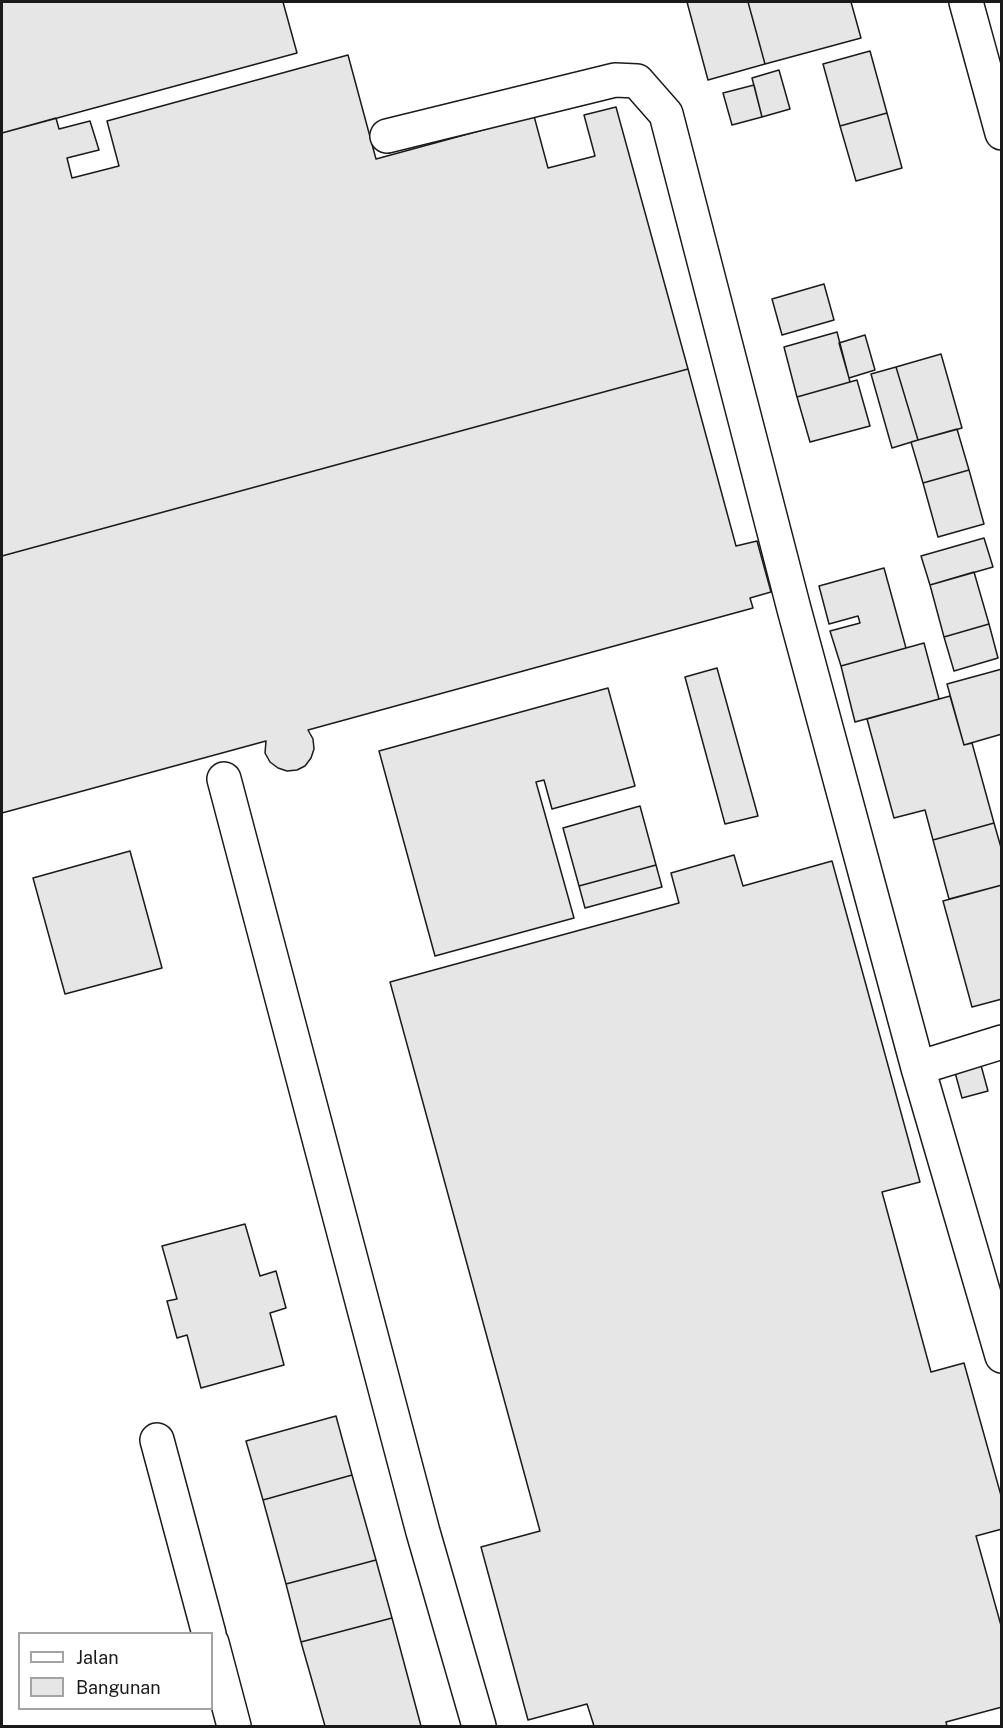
<!DOCTYPE html>
<style>
body{margin:0}
#map{position:relative;width:1003px;height:1728px;overflow:hidden;background:#fff;font-family:"Public Sans",sans-serif}
canvas{display:block}
.frame{position:absolute;inset:0;border:3px solid #1a1a1a;pointer-events:none}
.legend{position:absolute;left:18px;top:1632px;width:195px;height:78px;box-sizing:border-box;background:#fff;border:2px solid #a3a3a3;margin:0;padding:8px 10px;list-style:none;font-size:18px;color:#1a1a1a}
.legend li{display:flex;align-items:center;gap:12px;height:30px}
.legend b{width:30px;border:2px solid #a3a3a3}
</style>
<div id="map">
<canvas width="1003" height="1728"></canvas>
<div class="frame"></div>
<ul class="legend">
<li><b style="height:8px;background:#fff"></b>Jalan</li>
<li><b style="height:16px;background:#e6e6e6"></b>Bangunan</li>
</ul>
</div>
<script>
const context = document.querySelector('canvas').getContext('2d');
context.lineJoin = 'round';
function fillPath(path, color) { context.fillStyle = color; context.fill(path, 'evenodd'); }
const toPath = rows => new Path2D(rows.map(r => 'M' + r).join(''));
function stroke(path, color, width, dash) { context.strokeStyle = color; context.lineWidth = width; context.lineCap = dash ? 'butt' : 'round'; context.setLineDash(dash || []); context.stroke(path); }
const building = toPath([
 [2,2,283,2,297,53,2,133,2,2],
 [687,2,748,2,765,64,708,80,687,2],
 [748,2,851,2,861,38,765,64,748,2],
 [870,51,887,113,840,126,823,64,870,51],
 [348,55,376,159,534,116,548,168,595,156,584,115,616,107,688,369,2,556,2,133,56,118,59,129,90,121,99,150,67,158,72,178,119,166,107,121,348,55],
 [779,70,790,109,762,117,752,78,779,70],
 [754,85,762,117,732,125,723,93,754,85],
 [887,113,902,168,856,181,840,126,887,113],
 [824,284,834,320,782,335,772,299,824,284],
 [837,332,850,382,797,397,784,347,837,332],
 [865,335,875,370,849,378,839,343,865,335],
 [941,354,962,428,918,440,896,367,941,354],
 [896,367,918,440,892,448,871,374,896,367],
 [688,369,736,546,757,541,771,592,750,598,753,608,308,730,313,739,314,749,311,758,305,766,297,770,287,771,278,768,270,762,265,753,266,741,2,813,2,556,688,369],
 [857,380,870,426,810,442,797,397,857,380],
 [957,429,969,470,923,483,911,442,957,429],
 [969,470,984,524,938,537,923,483,969,470],
 [984,538,993,567,930,585,921,556,984,538],
 [884,568,906,648,841,666,830,631,860,623,858,616,829,624,819,586,884,568],
 [974,572,989,624,944,637,930,585,974,572],
 [989,624,998,658,954,671,944,637,989,624],
 [924,643,939,699,855,722,841,666,924,643],
 [717,668,758,816,725,824,685,677,717,668],
 [1002,669,1002,734,964,745,947,684,1002,669],
 [608,688,635,786,552,809,544,780,536,782,574,918,435,956,379,751,608,688],
 [950,696,964,745,972,743,994,823,933,840,925,810,894,818,867,719,950,696],
 [640,806,656,865,579,886,563,828,640,806],
 [994,823,1002,851,1002,885,949,899,933,840,994,823],
 [130,851,162,968,65,994,33,878,130,851],
 [734,855,743,886,832,861,920,1182,882,1192,931,1372,964,1363,1002,1499,1002,1529,976,1536,1002,1629,1002,1707,946,1722,947,1726,594,1726,587,1704,528,1720,481,1547,540,1531,390,982,679,903,671,873,734,855],
 [656,865,662,887,585,908,579,886,656,865],
 [1002,885,1002,999,972,1007,943,901,1002,885],
 [979,1058,988,1091,962,1098,953,1065,979,1058],
 [245,1224,260,1276,276,1271,286,1308,270,1313,284,1365,201,1388,187,1335,177,1338,167,1301,177,1299,162,1246,245,1224],
 [336,1416,352,1475,263,1500,246,1441,336,1416],
 [352,1475,376,1560,286,1584,263,1500,352,1475],
 [376,1560,392,1618,301,1642,286,1584,376,1560],
 [392,1618,421,1726,325,1726,301,1642,392,1618]
]);
fillPath(building, '#e6e6e6');
stroke(building, '#1a1a1a', 1.5);
const minor = toPath([
 [966,2,1002,133],
 [387,136,615,80,637,81,666,114,794,609,918,1068,1002,1356],
 [224,779,423,1532,479,1726],
 [918,1068,1002,1042],
 [157,1440,209,1634],
 [212,1643,234,1726]
]);
stroke(minor, '#1a1a1a', 36);
stroke(minor, '#fff', 33);
</script>
